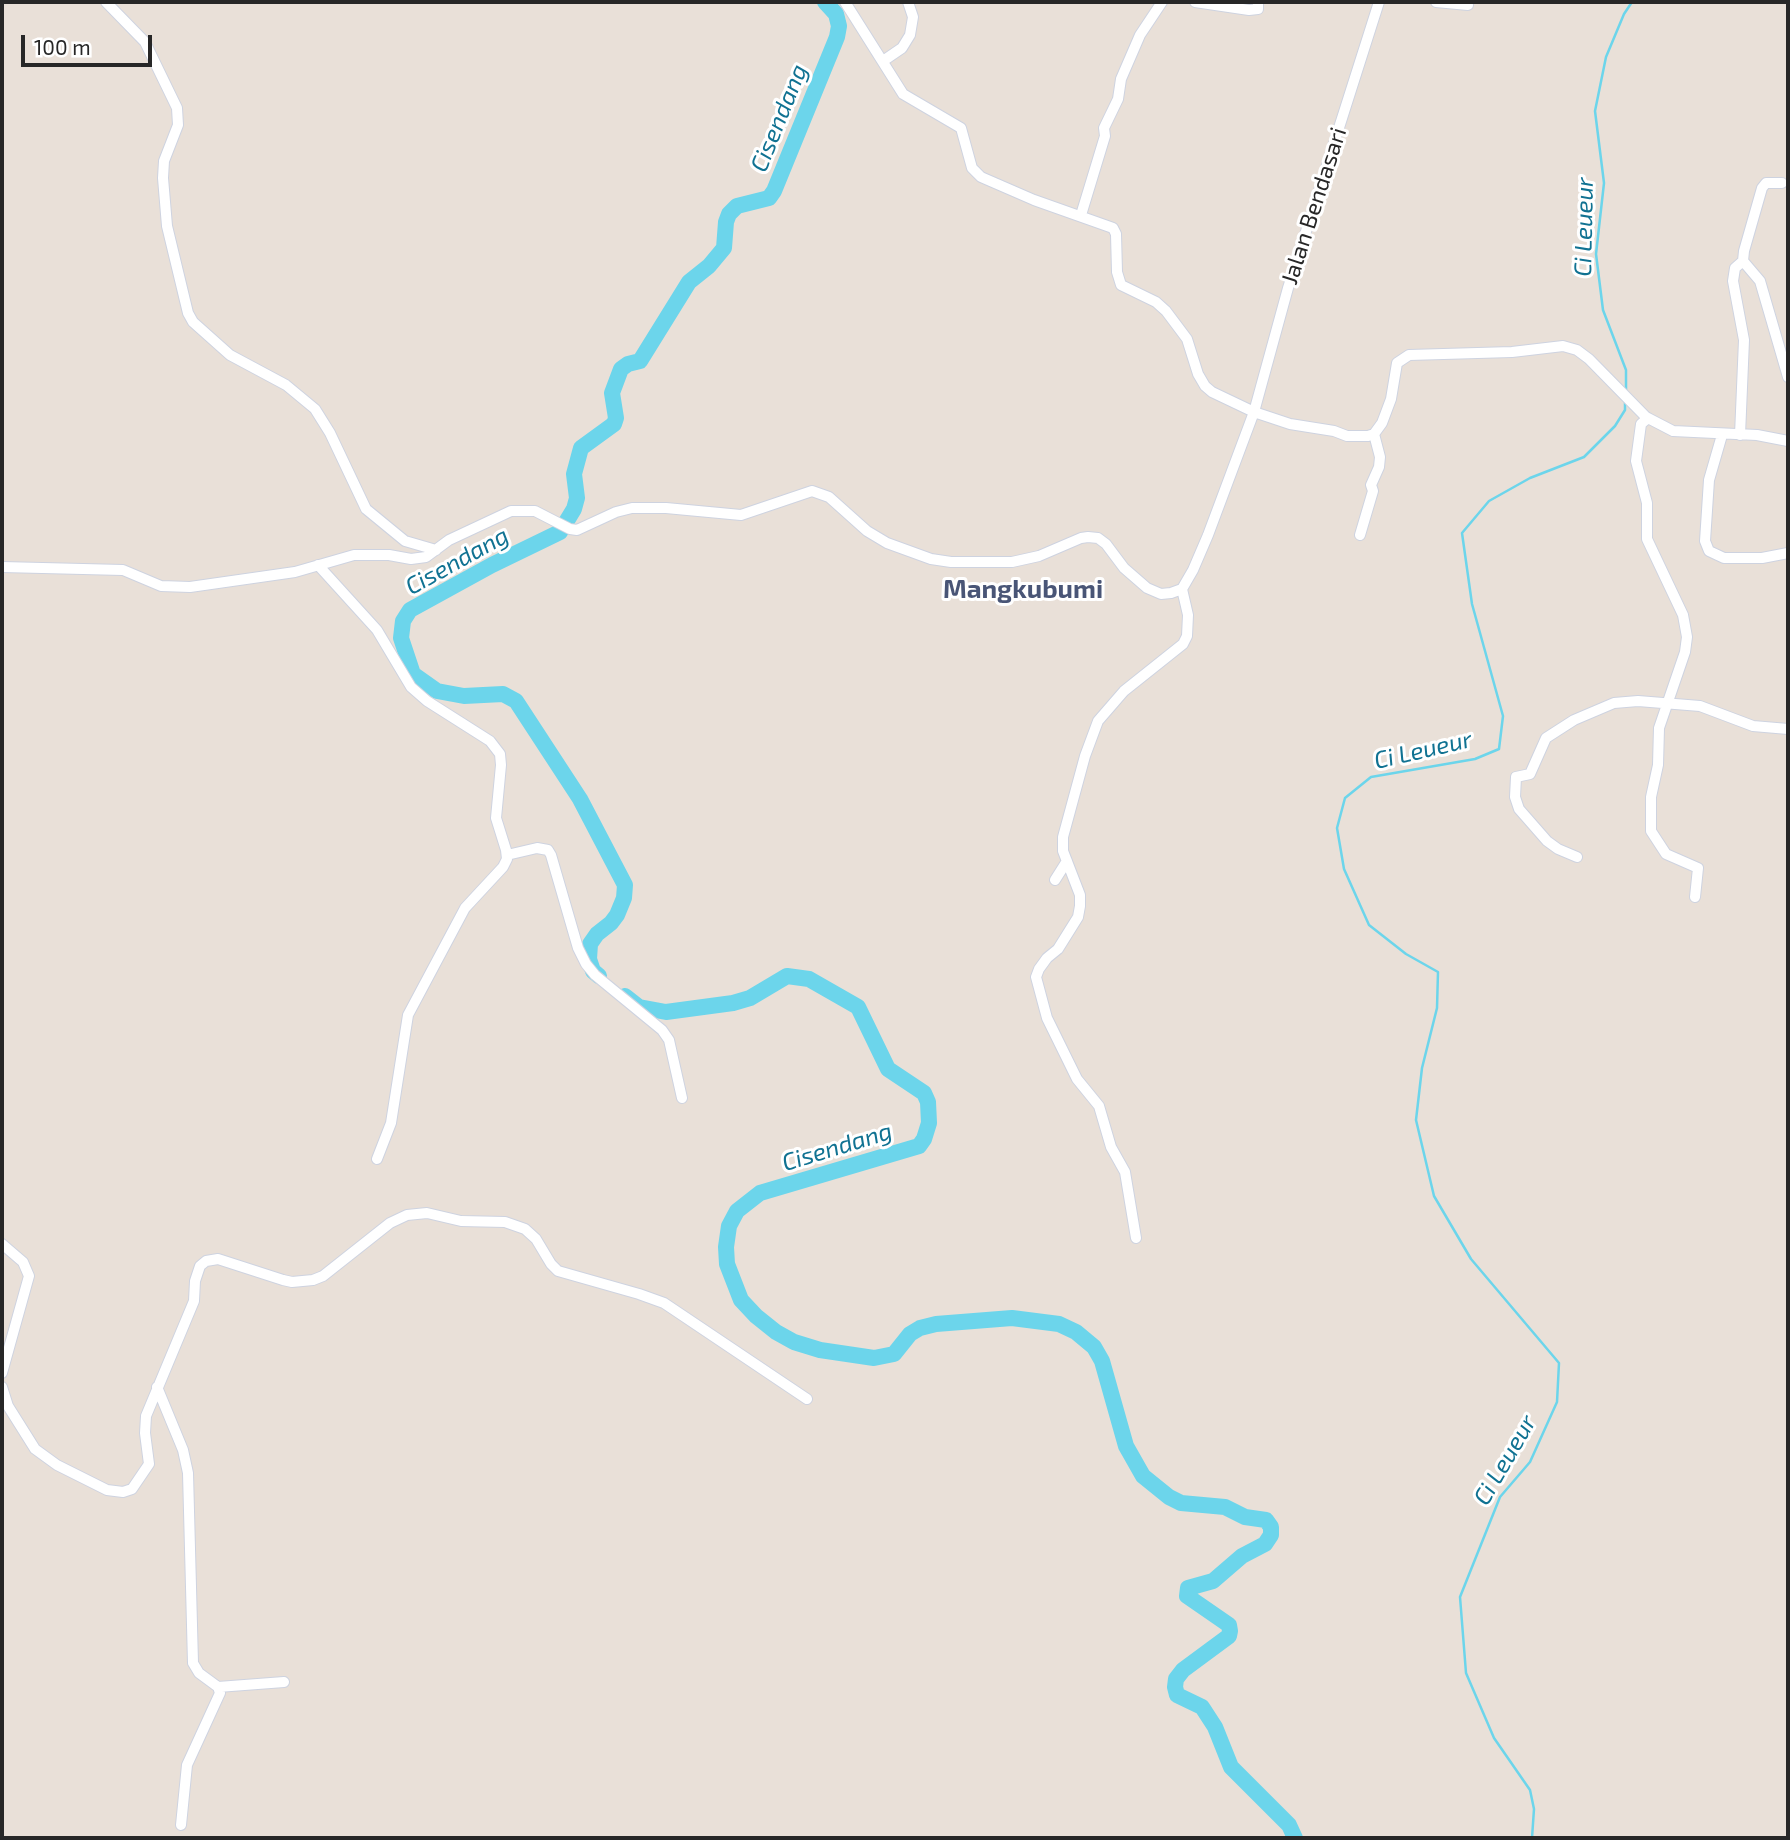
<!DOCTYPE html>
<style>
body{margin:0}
#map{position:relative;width:1790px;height:1840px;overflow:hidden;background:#e9e0d8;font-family:"Exo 2",sans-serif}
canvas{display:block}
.frame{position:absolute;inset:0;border:4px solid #272727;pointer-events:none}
.scale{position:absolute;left:21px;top:35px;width:131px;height:32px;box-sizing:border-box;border:4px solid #272727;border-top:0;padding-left:9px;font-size:21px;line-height:24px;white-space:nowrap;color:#272727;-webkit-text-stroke:5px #fff;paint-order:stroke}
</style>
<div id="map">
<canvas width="1790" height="1840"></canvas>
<div class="frame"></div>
<div class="scale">100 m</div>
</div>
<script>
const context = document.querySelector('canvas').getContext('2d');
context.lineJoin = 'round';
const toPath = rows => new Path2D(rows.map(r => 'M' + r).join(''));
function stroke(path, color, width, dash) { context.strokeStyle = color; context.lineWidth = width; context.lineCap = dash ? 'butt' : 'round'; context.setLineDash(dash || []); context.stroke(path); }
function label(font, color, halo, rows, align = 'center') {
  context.font = font + ' "Exo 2",sans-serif'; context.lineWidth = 6; context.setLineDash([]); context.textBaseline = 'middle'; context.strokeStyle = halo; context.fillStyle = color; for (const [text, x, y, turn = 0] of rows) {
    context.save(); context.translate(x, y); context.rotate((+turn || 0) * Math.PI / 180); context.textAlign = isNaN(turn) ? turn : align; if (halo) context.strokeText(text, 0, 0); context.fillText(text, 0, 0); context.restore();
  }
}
stroke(toPath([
 [1626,392,1626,370,1603,310,1596,254,1604,183,1595,111,1606,57,1624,14,1632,2],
 [1532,1838,1534,1809,1530,1790,1494,1738,1466,1673,1460,1597,1500,1497,1530,1462,1557,1402,1559,1363,1471,1259,1434,1196,1416,1120,1422,1068,1437,1008,1438,972,1406,954,1369,925,1344,869,1337,828,1345,798,1371,777,1475,759,1499,749,1503,716,1472,604,1462,533,1489,501,1530,478,1584,457,1615,426,1625,410,1625,402]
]), '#6cd5eb', 2.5);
stroke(toPath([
 [599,976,593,971,589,959,590,944,597,934,611,923,617,915,624,898,625,885,580,799,516,701,503,694,464,696,437,691,413,674,401,638,403,621,410,610,492,565,560,532,574,509,577,498,574,474,581,448,614,424,616,418,612,393,621,369,628,364,640,361,689,282,709,266,724,248,726,222,729,214,737,206,769,198,774,191,837,37,839,26,836,14,825,2],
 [625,996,639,1007,666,1012,733,1003,750,998,787,976,809,979,858,1007,888,1069,924,1093,928,1102,929,1123,924,1139,919,1146,760,1193,737,1211,729,1226,726,1247,727,1264,741,1300,756,1316,776,1332,794,1342,820,1350,874,1358,894,1354,910,1334,920,1328,936,1324,1012,1318,1059,1324,1076,1332,1094,1347,1102,1361,1126,1446,1143,1476,1169,1497,1181,1503,1225,1507,1245,1517,1266,1520,1271,1527,1271,1535,1265,1544,1242,1556,1213,1581,1188,1588,1187,1596,1229,1625,1230,1631,1229,1636,1183,1670,1176,1679,1175,1687,1177,1695,1202,1707,1215,1727,1231,1767,1289,1825,1295,1838]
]), '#6cd5eb', 16);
const street = toPath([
 [106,2,145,42,177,108,178,125,164,161,163,178,167,226,188,313,193,322,230,355,286,385,315,409,330,433,366,509,405,541,436,550],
 [845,2,903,94,961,128,972,168,981,177,1034,200,1113,228,1116,234,1117,272,1121,285,1156,302,1166,311,1187,339,1198,374,1205,386,1212,392,1254,412,1290,424,1334,431,1347,436,1368,436,1374,434,1382,423,1391,399,1397,363,1409,355,1512,352,1563,346,1577,350,1589,359,1646,417,1673,431,1757,435,1788,441],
 [1195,2,1249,10,1258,9,1258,2],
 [1436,2,1468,5],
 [883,61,902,48,910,35,913,17,908,2],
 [1782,183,1766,183,1762,188,1744,251,1743,261,1760,281,1788,377],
 [1081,215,1105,136,1104,128,1118,99,1121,79,1140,35,1162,2],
 [1648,418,1641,424,1636,461,1647,503,1647,539,1683,615,1687,637,1685,652,1659,728,1658,765,1651,797,1651,831,1666,854,1698,868,1695,897],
 [1722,435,1709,480,1705,541,1709,551,1724,558,1762,558,1788,553],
 [1740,435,1744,340,1733,281,1735,268,1743,261],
 [1360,535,1373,491,1371,485,1379,467,1380,457,1374,434],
 [318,565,377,630,411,687,427,701,490,741,500,754,501,765,496,818,506,850,507,859,503,867,465,908,408,1015,391,1123,377,1159],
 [2,567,123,570,161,586,190,587,295,572,354,555,389,555,411,559,426,557,449,540,511,511,535,511,570,529,577,530,616,512,632,508,666,508,741,515,812,491,829,497,867,531,887,543,931,559,951,562,1012,562,1039,556,1081,538,1088,537,1098,538,1106,544,1124,568,1147,588,1161,594,1171,593,1182,589,1193,570,1208,535,1254,412,1288,288,1379,2],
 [507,855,537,848,548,850,551,855,578,948,586,964,595,975,662,1030,669,1040,682,1098],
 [1577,857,1558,849,1547,841,1519,809,1515,797,1516,777,1530,774,1546,738,1574,720,1614,703,1638,701,1700,706,1753,726,1788,729],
 [1055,880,1067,861],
 [1136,1238,1125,1172,1111,1147,1099,1106,1077,1079,1047,1018,1036,977,1039,969,1047,958,1058,949,1078,917,1080,906,1080,895,1063,851,1063,837,1085,756,1098,721,1124,691,1183,644,1187,636,1188,615,1182,589],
 [2,1244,23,1262,29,1276,2,1373],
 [2,1387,8,1406,35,1449,57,1465,107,1490,123,1492,132,1489,149,1464,145,1433,146,1416,194,1301,195,1281,200,1266,206,1261,218,1259,283,1280,292,1282,313,1280,323,1276,390,1223,407,1215,427,1213,461,1221,505,1222,525,1229,536,1239,551,1264,558,1271,639,1294,664,1303,807,1399],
 [157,1387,183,1450,188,1473,193,1663,199,1673,218,1687,220,1693,187,1765,181,1825],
 [218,1687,284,1682]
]);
stroke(street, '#ced3e0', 12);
stroke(street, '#fff', 10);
label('23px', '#272727', '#fff', [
 ["Jalan Bendasari",1314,206,-72]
]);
label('italic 24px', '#107292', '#fff', [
 ["Cisendang",779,118,-68],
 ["Ci Leueur",1584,227,-89],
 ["Cisendang",457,561,-29],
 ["Ci Leueur",1423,750,-13],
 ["Cisendang",837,1147,-17],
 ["Ci Leueur",1505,1460,-60]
]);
label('bold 26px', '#495576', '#fff', [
 ["Mangkubumi",1023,589]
]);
</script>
